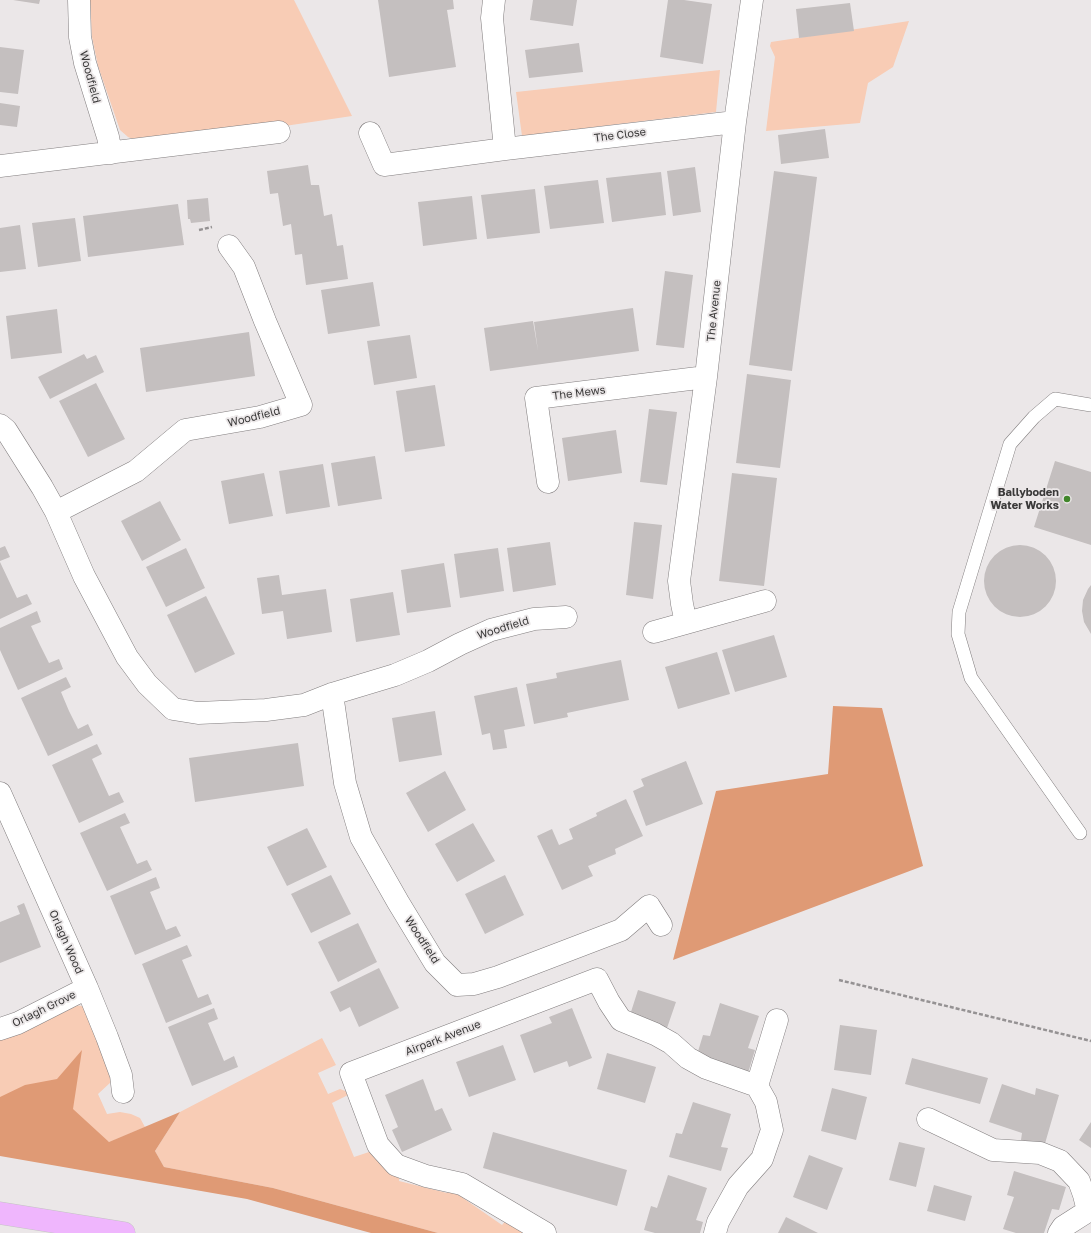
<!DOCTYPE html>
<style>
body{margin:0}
canvas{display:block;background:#ebe7e8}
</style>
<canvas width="1091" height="1233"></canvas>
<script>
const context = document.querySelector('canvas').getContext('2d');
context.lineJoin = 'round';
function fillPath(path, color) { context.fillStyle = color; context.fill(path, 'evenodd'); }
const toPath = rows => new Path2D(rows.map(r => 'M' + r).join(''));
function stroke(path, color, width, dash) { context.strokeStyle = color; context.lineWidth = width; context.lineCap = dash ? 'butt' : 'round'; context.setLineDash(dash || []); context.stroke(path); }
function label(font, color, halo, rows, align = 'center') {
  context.font = font + ' "Golos Text",sans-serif'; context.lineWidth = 3.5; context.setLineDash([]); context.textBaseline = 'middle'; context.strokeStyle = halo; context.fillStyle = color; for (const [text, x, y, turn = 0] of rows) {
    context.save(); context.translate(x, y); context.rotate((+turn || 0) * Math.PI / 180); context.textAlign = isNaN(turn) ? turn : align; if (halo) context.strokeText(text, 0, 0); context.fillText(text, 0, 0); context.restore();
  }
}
fillPath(toPath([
 [90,0,294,0,352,116,150,146,128,137,120,130,98,66,92,37],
 [909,21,893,67,868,83,860,123,766,131,775,57,770,46,771,42],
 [720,70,716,112,522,136,516,92],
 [74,1005,82,1006,89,1009,115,1060,111,1082,98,1094,107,1114,120,1112,131,1114,140,1118,145,1127,110,1142,0,1125,0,1036],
 [322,1038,336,1065,318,1073,328,1094,340,1089,348,1092,350,1094,332,1103,354,1157,372,1151,400,1172,399,1181,447,1193,449,1185,467,1191,463,1198,502,1225,507,1219,525,1233,438,1233,273,1188,164,1167,155,1151,180,1112]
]), '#f8ccb5');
fillPath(toPath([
 [833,706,882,708,923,866,673,960,716,791,828,774],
 [82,1050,73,1109,109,1142,180,1112,155,1151,164,1167,273,1188,438,1233,371,1233,247,1199,0,1156,0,1097,25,1085,57,1079]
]), '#df9a75');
fillPath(toPath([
 [13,0,40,0,39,4],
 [378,0,453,0,454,9,447,10,456,67,389,77],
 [533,0,577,0,573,26,530,20],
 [668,0,684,0,712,4,703,64,660,57],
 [850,3,854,31,799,38,796,9],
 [579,43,583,72,529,78,525,50],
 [0,47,24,50,18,94,0,92],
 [0,103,20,106,17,127,0,125],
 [825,129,829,158,781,164,778,135],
 [308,165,311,185,319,185,324,216,332,214,337,246,343,245,348,279,306,285,302,254,295,255,291,224,283,226,278,193,270,194,267,171],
 [695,167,701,212,673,216,667,171],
 [774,171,817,177,792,371,749,365],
 [661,172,666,215,612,222,606,178],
 [598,180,604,223,550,229,544,186],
 [535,189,540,233,487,239,481,195],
 [472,196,477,239,423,246,418,202],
 [208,198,210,221,191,223,190,219,188,219,187,200],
 [178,204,184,245,88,257,83,216],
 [75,218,81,261,38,267,32,223],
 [20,225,26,269,0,272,0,228],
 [665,271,693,275,684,348,656,345],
 [373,282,380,326,328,334,321,290],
 [633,308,639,351,490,371,484,328,533,321,538,351,534,322],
 [57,309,62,353,11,359,6,316],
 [249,332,255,376,146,392,140,348],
 [410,335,417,378,374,385,367,341],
 [84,354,87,359,96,355,104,372,50,399,38,377],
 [747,374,791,380,780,468,736,463],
 [96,383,125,439,88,457,59,401],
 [435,385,445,446,405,452,396,391],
 [649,409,677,412,667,485,640,482],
 [616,430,622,473,568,481,562,438],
 [375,456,382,499,338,506,331,463],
 [1055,461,1091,472,1091,545,1034,527],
 [323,464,330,507,286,514,279,471],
 [264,473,273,516,229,524,221,481],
 [732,473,777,478,764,586,719,581],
 [160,501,181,540,142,561,121,521],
 [634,522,662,525,653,599,626,595],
 [550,542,556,585,513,592,507,548],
 '984 581a36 36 0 1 1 72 0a36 36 0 1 1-72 0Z',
 [5,546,10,557,0,561,0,548],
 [186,548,205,588,166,607,146,567],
 [498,548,504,591,460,598,454,554],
 [0,562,17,598,27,594,32,604,0,619],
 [444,563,451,607,407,613,401,570],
 [279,575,282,595,326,589,332,632,287,639,283,611,262,614,257,578],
 [1091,585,1091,634,1084,622,1082,611,1083,600,1088,589],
 [393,592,400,635,356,642,350,599],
 [206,596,235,654,195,673,167,615],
 [37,611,41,622,31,626,40,645,49,663,59,659,63,669,18,690,0,650,0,628],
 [774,635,787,677,735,692,722,650],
 [717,652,730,694,678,709,665,667],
 [621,660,629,700,567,713,568,717,534,724,526,684,557,678,556,673],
 [66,677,71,687,61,692,69,711,78,729,88,724,93,735,48,756,21,698],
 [517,687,525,726,504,730,507,748,493,750,490,733,482,735,474,696],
 [435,711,442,755,399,762,392,718],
 [298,743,304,786,195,802,189,758],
 [97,744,102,754,92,759,109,796,119,792,124,802,79,823,52,765],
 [686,761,703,804,646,826,633,791,644,786,641,779],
 [445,771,466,810,428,832,406,793],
 [626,799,643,836,615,849,616,854,588,866,593,876,562,890,537,836,552,829,559,845,573,839,569,829,597,816,596,813],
 [125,813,130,823,120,827,137,864,147,860,152,870,107,891,80,833],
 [473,823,495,861,457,882,435,844],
 [307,828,327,867,287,886,267,847],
 [331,875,351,914,311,933,291,894],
 [505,875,524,915,485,934,465,894],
 [156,877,160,888,150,892,166,930,176,926,181,936,135,955,110,896],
 [24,903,41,947,0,963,0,922,20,914,17,906],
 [358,923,377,962,338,982,318,942],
 [187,945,192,956,182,960,198,998,208,994,212,1004,166,1023,142,964],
 [379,968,399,1008,359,1027,350,1007,340,1012,330,992],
 [638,990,676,1002,667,1028,630,1015],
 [720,1003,759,1016,748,1048,755,1050,748,1073,696,1058,703,1035,710,1036],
 [214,1008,218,1019,208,1023,224,1061,234,1056,238,1067,192,1086,168,1027],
 [572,1008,592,1058,569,1067,567,1061,534,1073,520,1035,552,1023,549,1017],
 [840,1025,877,1030,871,1075,834,1070],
 [503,1045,516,1080,469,1097,456,1062],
 [607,1053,656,1067,645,1103,597,1089],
 [912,1058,988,1078,980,1104,905,1084],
 [423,1079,435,1111,442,1108,452,1130,402,1152,392,1130,398,1127,385,1095],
 [1002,1084,1035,1095,1036,1088,1059,1095,1044,1147,1021,1140,1022,1133,989,1122],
 [832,1088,867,1097,856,1140,821,1131],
 [693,1102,731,1114,721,1147,728,1148,721,1171,669,1157,676,1133,682,1134],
 [1091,1122,1091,1148,1079,1140],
 [493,1132,627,1170,617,1206,483,1168],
 [899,1142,925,1148,916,1187,889,1180],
 [809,1155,843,1168,827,1210,793,1197],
 [1014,1171,1066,1187,1059,1210,1052,1209,1044,1233,1016,1233,1003,1229,1014,1197,1007,1195],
 [668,1175,707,1188,696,1220,703,1222,700,1233,655,1233,644,1230,651,1206,657,1208],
 [934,1185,972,1196,965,1221,927,1211],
 [786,1217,818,1233,778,1233]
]), '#c4bfbf');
const lane = toPath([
 [1080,833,971,678,958,634,959,612,1010,444,1034,417,1055,399,1091,405]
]);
const street = toPath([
 [79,0,80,37,85,63,108,137,111,153],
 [494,0,492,18,505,149],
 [370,133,384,165,505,149,735,122],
 [0,166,279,132],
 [0,425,6,430,42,487,56,512,84,576,127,657,147,684,173,709,198,713,266,710,304,705,332,694,395,675,428,661,460,644,491,630,534,619,566,617],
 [548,482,536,398,706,377],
 [56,512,136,471,185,430,260,417,301,405,265,321,244,267,229,246],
 [686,623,682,604,679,581,706,377,735,122,752,0],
 [654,632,765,601],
 [332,694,345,783,361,837,398,902,435,963,457,985,474,984,498,977,621,930,649,906,661,925],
 [0,793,87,988,107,1037,121,1075,123,1092],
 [0,1029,18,1023,87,988],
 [928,1119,993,1150,1040,1153,1060,1161,1079,1181,1084,1195,1088,1211],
 [545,1233,462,1184,426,1176,396,1165,378,1145,351,1073,597,979,609,1002,621,1020,655,1034,671,1043,688,1058,706,1068,757,1086],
 [715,1233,718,1222,738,1186,762,1159,772,1130,766,1102,757,1086,777,1020],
 [1059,1233,1063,1227,1088,1211,1091,1211]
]);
const highway = toPath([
 [0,1213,124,1233]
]);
stroke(lane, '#827e7f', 14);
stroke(street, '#827e7f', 23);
stroke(highway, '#c4c4c4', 23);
stroke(toPath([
 [199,230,212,227],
 [839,980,1091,1041]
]), '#959293', 2.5, [4, 2]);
stroke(lane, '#fff', 13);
stroke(street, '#fff', 22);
stroke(highway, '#efb6fd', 22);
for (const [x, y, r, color] of [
 [1067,499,4,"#41862a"]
]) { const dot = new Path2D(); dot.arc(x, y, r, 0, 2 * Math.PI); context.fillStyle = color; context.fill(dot); stroke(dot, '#ebe7e8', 1.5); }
label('11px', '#3a3939', '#ebe7e8', [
 ["Woodfield",90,77,75],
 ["The Close",620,135,-7],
 ["The Avenue",714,311,-84],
 ["The Mews",579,393,-7],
 ["Woodfield",254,417,-14],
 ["Woodfield",503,628,-17],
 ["Woodfield",422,940,57],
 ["Orlagh Wood",66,942,66],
 ["Orlagh Grove",44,1009,-26],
 ["Airpark Avenue",443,1038,-21]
]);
label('bold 11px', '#3a3939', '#ebe7e8', [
 ["Ballyboden",1059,493],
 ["Water Works",1059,506]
], 'right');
</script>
